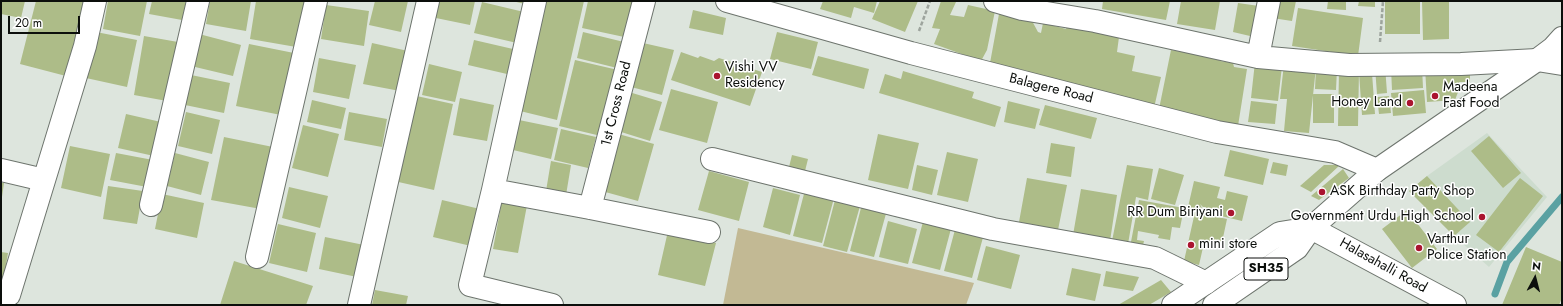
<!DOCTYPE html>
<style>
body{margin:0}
#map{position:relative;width:1563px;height:306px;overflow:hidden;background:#dde5dd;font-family:Jost,sans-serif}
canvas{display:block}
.frame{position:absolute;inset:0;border:2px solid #0c0f0c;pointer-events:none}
.north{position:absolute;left:1515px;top:258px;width:40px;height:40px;-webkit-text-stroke:3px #fff;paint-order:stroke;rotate:7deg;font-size:11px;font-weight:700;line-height:16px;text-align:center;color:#0c0f0c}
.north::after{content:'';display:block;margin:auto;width:14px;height:18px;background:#0c0f0c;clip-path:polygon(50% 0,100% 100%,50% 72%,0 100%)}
.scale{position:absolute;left:8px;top:16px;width:72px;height:18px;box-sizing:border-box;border:2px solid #0c0f0c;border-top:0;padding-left:5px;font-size:12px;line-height:14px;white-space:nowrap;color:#0c0f0c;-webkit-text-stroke:3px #fff;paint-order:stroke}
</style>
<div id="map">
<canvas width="1563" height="306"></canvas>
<div class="frame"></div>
<div class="north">N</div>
<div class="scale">20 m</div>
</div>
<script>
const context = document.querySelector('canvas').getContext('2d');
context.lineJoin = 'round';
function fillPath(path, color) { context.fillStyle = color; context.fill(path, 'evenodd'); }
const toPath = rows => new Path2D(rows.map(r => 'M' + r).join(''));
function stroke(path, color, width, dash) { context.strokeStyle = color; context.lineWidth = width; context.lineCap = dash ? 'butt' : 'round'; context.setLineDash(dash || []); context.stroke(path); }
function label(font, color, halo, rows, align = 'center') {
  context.font = font + ' Jost,sans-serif'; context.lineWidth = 3; context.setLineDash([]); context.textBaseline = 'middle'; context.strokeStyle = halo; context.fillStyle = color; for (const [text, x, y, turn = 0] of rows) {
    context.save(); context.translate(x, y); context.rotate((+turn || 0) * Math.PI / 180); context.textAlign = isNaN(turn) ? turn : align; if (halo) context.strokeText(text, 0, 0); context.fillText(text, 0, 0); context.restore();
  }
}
fillPath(toPath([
 [1487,133,1547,197,1489,267,1454,236,1409,191,1427,176]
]), '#cddcce');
fillPath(toPath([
 [738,228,974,283,966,305,723,305]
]), '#c2b994');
stroke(toPath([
 [1495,294,1507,262,1562,197]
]), '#5aa1a2', 7);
fillPath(toPath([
 [1,1,25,1,21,18,1,14],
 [36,1,85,1,66,76,20,64],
 [108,1,147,1,140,36,103,29],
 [152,1,186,1,182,20,149,14],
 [210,1,251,1,246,31,206,24],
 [256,1,310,1,302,48,250,39],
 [375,1,408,1,401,32,369,25],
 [434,1,475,1,470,25,431,17],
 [512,1,526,1,525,4],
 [545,1,584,1,557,120,520,111],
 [588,1,626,1,637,3,629,38,582,28],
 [823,1,877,1,874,13,854,7,851,18,820,9],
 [880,1,918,1,905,32,872,19],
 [941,1,956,2,950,15,964,17,968,5,995,11,987,50,981,61,934,44,940,29,932,28],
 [1103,1,1170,1,1166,20,1102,9],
 [1181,1,1220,1,1215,30,1177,24],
 [1275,1,1296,1,1292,21,1272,18],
 [1328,1,1346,1,1346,10,1327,9],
 [1359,1,1375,1,1375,7,1358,6],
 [1385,1,1420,1,1420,34,1385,34],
 [1422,1,1449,1,1449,39,1423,40],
 [482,2,524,12,517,43,474,33],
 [1238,3,1259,6,1250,36,1233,32],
 [326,5,369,11,364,46,321,39],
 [1298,8,1363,18,1358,56,1292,46],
 [693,10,726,18,723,35,689,28],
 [999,14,1031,19,1038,32,1041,33,1043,23,1066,29,1068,23,1072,23,1076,29,1119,37,1117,52,1135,56,1132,71,1161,77,1154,108,1028,79,1028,71,990,63],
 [96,32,137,40,127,87,86,78],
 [583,32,624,42,617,68,577,58],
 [777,32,818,42,811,69,770,59],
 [199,34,241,45,233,76,191,66],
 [144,36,178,42,167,101,134,95],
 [474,40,513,49,507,74,468,65],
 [372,43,408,51,400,91,363,84],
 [643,43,674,50,662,95,631,87],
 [249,44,294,53,281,115,236,106],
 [1171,50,1188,53,1189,51,1219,59,1220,61,1233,63,1234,67,1247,69,1238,126,1159,109],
 [681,52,698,58,700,56,714,61,719,58,762,72,750,106,671,80],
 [818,56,869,69,864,89,812,75],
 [319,58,356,65,349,99,313,92],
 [575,60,618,70,601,136,559,126],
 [1255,62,1282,66,1278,101,1251,98],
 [429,64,462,72,455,102,422,95],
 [1284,64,1316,67,1309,133,1284,131,1287,99,1280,99],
 [1385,66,1387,93,1377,94,1375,67],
 [1470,66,1470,82,1459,82,1460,87,1455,100,1427,102,1425,67],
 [1422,67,1423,88,1392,90,1391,68],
 [1316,68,1337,69,1336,90,1315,89],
 [1339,70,1359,70,1358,126,1338,126],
 [903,71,974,92,972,98,1001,107,995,127,879,93,885,74,901,79],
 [1359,73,1372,73,1375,114,1362,115],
 [191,75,230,83,224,113,185,105],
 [671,89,718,102,707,143,659,130],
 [1424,90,1426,113,1393,116,1391,93],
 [629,92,662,102,650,141,618,131],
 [1313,94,1334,94,1334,123,1313,123],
 [412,95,453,104,434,190,394,181],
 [1389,96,1391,113,1379,114,1377,97],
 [460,98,494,105,487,141,453,135],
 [312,100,346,108,341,129,307,122],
 [1008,101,1040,109,1035,129,1004,122],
 [1251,101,1277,104,1275,124,1248,122],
 [1045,105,1097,118,1091,139,1039,125],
 [186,112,220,120,212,154,178,146],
 [349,112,387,119,382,147,344,140],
 [126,114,161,122,154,156,118,148],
 [519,120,558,128,551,159,513,150],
 [303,125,339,134,328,177,292,168],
 [561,129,596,137,588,168,554,160],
 [615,133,654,144,638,201,598,190],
 [878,134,919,143,908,189,868,180],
 [1489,136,1521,173,1503,188,1471,151],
 [224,137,273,147,261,209,211,200],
 [1051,143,1075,147,1071,177,1046,173],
 [70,146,110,154,101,197,61,188],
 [1230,150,1269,159,1263,185,1224,176],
 [947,152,978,159,968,202,937,195],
 [116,153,153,160,147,187,110,180],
 [175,153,209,162,201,195,167,186],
 [792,155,808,159,804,175,788,171],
 [551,161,571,165,566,195,546,191],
 [1273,162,1288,165,1286,176,1270,173],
 [917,165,938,170,932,195,912,190],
 [1127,165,1153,169,1148,200,1136,197,1128,244,1112,241],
 [1324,165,1340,165,1311,192,1300,186],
 [1159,168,1184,175,1175,205,1151,199],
 [1343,169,1349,178,1319,200,1311,196],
 [709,171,749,182,739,221,698,210],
 [1427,176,1470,222,1454,236,1409,191],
 [1027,178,1067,185,1058,230,1019,222],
 [1520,178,1543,196,1499,252,1476,235],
 [1194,181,1220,187,1217,198,1225,200,1227,191,1248,196,1242,221,1221,216,1222,209,1215,208,1215,210,1203,207,1200,204,1202,208,1199,210,1188,207],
 [1,183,4,183,2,197,1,197],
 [108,186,143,191,137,224,103,219],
 [289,187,328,196,320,228,282,218],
 [773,188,800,195,790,235,763,227],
 [1081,189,1117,195,1110,241,1073,235],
 [805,190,834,198,822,243,793,236],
 [162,194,204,203,197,238,155,229],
 [503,195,528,200,518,253,493,249],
 [442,200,480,209,471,246,433,237],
 [835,200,860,206,847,252,823,246],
 [1139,200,1184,208,1180,228,1172,227,1170,240,1158,238,1159,235,1138,231,1137,240,1144,241,1142,249,1130,247],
 [862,204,887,210,874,257,850,251],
 [1407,210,1437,249,1412,268,1382,229],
 [1195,212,1227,219,1221,247,1204,243,1199,265,1184,261],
 [924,218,952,225,940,270,912,263],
 [888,221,917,229,908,264,879,257],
 [957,222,985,230,972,278,944,271],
 [278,224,316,233,307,272,269,263],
 [668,231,716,243,705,286,658,275],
 [325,237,364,245,357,277,319,269],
 [986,246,1020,255,1011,289,977,280],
 [1526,247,1562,262,1562,298,1559,305,1502,305],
 [1,252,8,253,3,283,1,282],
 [234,261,313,286,306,305,220,305],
 [1072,268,1101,274,1095,301,1066,295],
 [1106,271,1139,277,1133,291,1103,286],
 [1161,280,1171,292,1149,305,1118,305],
 [375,290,408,296,406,305,372,305]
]), '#adbc88');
const minor = toPath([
 [535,1,493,190,470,285,552,305],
 [995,1,1022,9,1095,21,1258,57,1349,65,1461,64,1537,60,1562,64],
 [1258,57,1269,1],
 [712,159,993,229,1155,258,1206,283],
 [1,170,44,180],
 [493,190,590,208,709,232],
 [151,205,198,1],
 [590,208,644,1],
 [257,257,316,1],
 [1,293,9,295,85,46,95,1],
 [359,305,428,1]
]);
const tertiary = toPath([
 [727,1,911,53,1217,132,1335,152,1377,170]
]);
const secondary = toPath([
 [1311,228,1455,305]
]);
const primary = toPath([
 [1173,305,1280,233,1311,228],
 [1214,305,1297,248,1311,228,1377,170,1537,60,1553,48,1562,38]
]);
stroke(minor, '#6d746d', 24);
stroke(tertiary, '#6d746d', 24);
stroke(secondary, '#6d746d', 24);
stroke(primary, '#6d746d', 24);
stroke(toPath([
 [919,31,930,1],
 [1380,42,1383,1]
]), '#9da49d', 2.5, [4, 2]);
stroke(minor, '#fff', 22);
stroke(tertiary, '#fff', 22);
stroke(secondary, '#fff', 22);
stroke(primary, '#fff', 22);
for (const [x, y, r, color] of [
 [717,76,4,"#aa142f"],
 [1435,96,4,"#aa142f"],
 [1410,103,4,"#aa142f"],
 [1322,192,4,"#aa142f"],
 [1231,213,4,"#aa142f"],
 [1482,217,4,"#aa142f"],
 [1191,245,4,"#aa142f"],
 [1419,248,4,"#aa142f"]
]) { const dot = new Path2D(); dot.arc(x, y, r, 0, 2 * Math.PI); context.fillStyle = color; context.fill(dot); stroke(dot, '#fff', 1.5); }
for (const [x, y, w] of [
 [1266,269,44]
]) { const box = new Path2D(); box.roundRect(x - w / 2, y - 11, w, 22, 3); context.fillStyle = '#fff'; context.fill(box); stroke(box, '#0c0f0c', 1); }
label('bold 13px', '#0c0f0c', null, [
 ["SH35",1266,269]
]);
label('14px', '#0c0f0c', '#fff', [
 ["Vishi VV",725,68],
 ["Residency",725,84],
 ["Madeena",1443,88],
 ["Fast Food",1443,104],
 ["Honey Land",1402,103,"right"],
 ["ASK Birthday Party Shop",1330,192],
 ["RR Dum Biriyani",1223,213,"right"],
 ["Government Urdu High School",1474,217,"right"],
 ["Varthur",1427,240],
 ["Police Station",1427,256],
 ["mini store",1199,245]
], 'left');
label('14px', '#0c0f0c', '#fff', [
 ["Balagere Road",1051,89,14],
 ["1st Cross Road",617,104,-76],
 ["Halasahalli Road",1383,266,29]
]);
</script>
